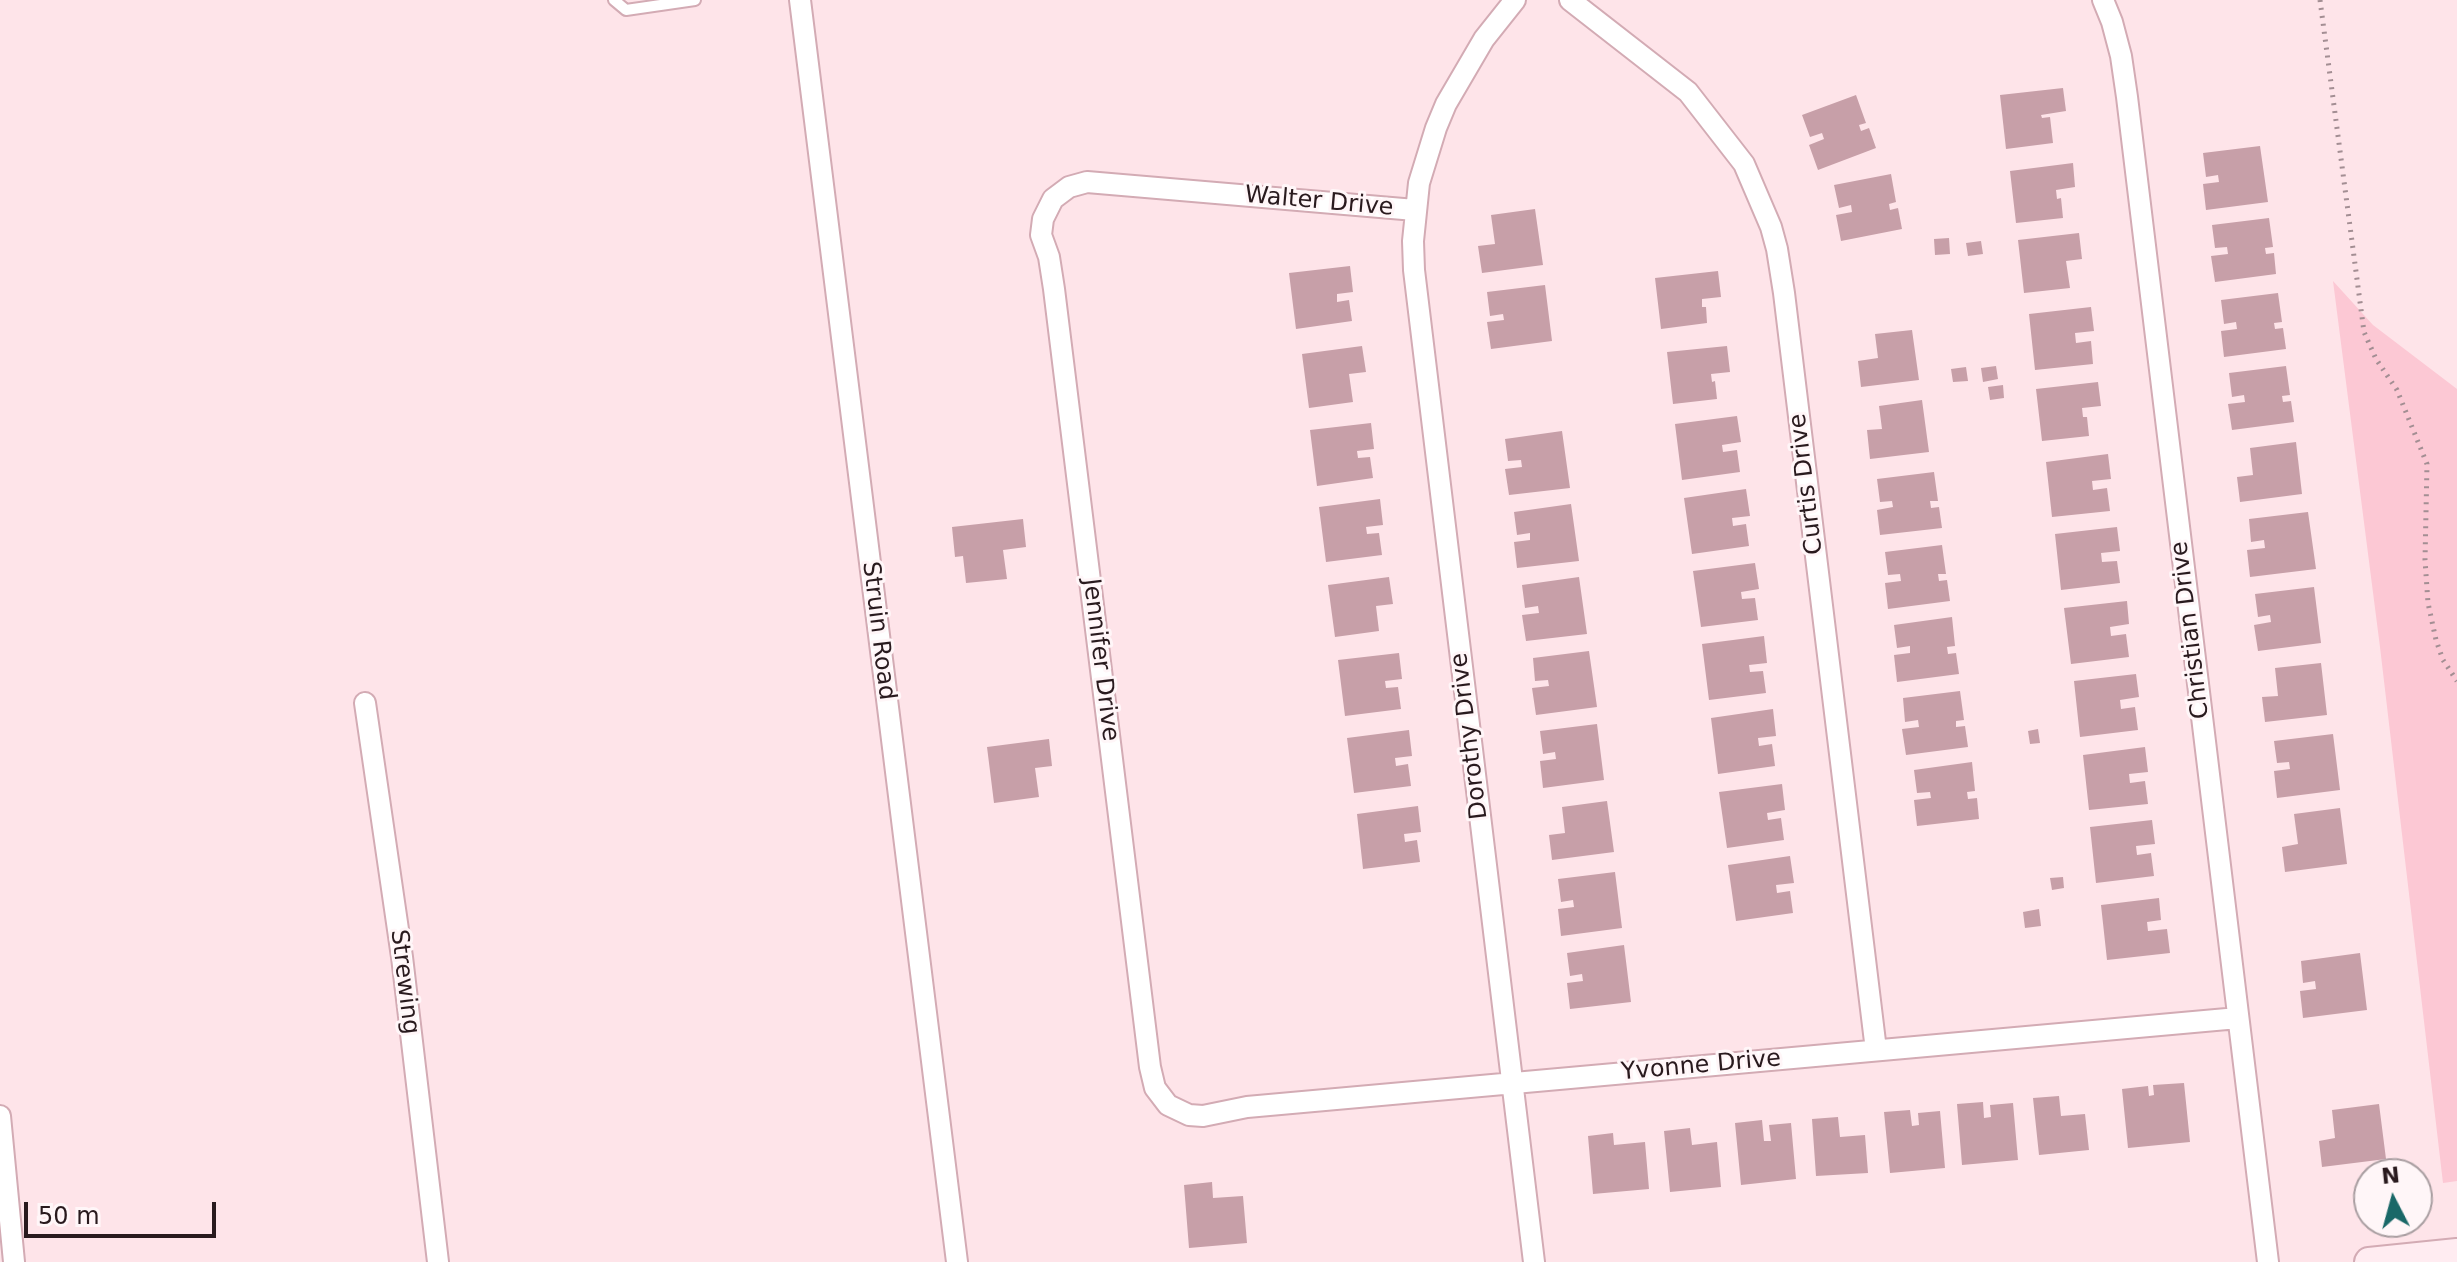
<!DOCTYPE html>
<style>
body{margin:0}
#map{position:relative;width:2457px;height:1262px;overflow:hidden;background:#fee4e9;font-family:"DejaVu Sans",sans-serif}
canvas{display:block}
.north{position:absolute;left:2353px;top:1158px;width:80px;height:80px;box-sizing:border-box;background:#fff6f8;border:2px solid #a99ea1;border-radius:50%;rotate:354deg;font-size:22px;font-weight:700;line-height:32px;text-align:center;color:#291a1e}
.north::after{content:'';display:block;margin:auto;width:28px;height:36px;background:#1a6868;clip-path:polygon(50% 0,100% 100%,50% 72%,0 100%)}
.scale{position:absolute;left:24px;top:1202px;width:192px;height:36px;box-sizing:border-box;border:4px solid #291a1e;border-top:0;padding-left:10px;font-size:24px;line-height:28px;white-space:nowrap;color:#291a1e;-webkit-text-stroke:6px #fff6f8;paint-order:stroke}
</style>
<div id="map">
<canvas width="2457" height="1262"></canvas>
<div class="north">N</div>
<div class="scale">50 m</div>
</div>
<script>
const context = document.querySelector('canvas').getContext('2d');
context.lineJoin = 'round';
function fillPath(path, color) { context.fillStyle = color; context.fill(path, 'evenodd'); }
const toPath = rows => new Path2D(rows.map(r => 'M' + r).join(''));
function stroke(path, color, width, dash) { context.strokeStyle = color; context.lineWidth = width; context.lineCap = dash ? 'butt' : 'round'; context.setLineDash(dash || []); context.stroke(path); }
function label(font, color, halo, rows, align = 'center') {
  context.font = font + ' "DejaVu Sans",sans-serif'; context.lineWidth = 6; context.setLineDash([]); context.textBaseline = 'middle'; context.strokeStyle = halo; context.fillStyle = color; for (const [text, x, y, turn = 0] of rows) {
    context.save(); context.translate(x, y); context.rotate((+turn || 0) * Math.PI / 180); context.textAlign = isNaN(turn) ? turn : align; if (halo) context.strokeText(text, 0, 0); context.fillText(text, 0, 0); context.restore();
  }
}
fillPath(toPath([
 [2333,281,2373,325,2457,389,2457,1181,2443,1183,2380,647]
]), '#fcc8d4');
fillPath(toPath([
 [2063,88,2066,111,2041,115,2042,118,2050,117,2053,143,2006,149,2000,95],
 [1856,95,1866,123,1859,125,1861,131,1869,128,1876,148,1818,170,1809,145,1824,139,1822,133,1810,137,1802,115],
 [2260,146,2268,202,2206,210,2203,184,2219,182,2218,175,2206,177,2203,153],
 [2073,163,2075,187,2056,190,2057,199,2061,198,2063,218,2016,223,2010,171],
 [1891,174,1896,202,1889,204,1890,210,1898,208,1902,229,1841,241,1836,215,1852,212,1851,205,1839,208,1834,185],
 [1535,209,1543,265,1482,273,1478,246,1495,244,1491,215],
 [2269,218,2273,247,2265,248,2266,254,2274,253,2276,274,2215,282,2211,256,2228,254,2227,247,2215,248,2212,225],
 [2079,233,2082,259,2066,261,2070,288,2024,293,2018,240],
 [1949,238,1950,254,1935,255,1934,239],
 [1981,241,1983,254,1968,256,1966,243],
 [1350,266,1353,292,1337,294,1337,302,1349,300,1352,321,1296,329,1289,273],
 [1718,271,1721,297,1702,299,1702,307,1706,307,1707,323,1661,329,1655,278],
 [1545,285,1552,341,1491,349,1487,322,1504,320,1503,314,1490,316,1487,292],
 [2278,293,2282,322,2274,323,2275,329,2283,328,2286,349,2224,357,2221,331,2237,329,2236,322,2224,324,2221,300],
 [2091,307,2094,331,2075,333,2076,343,2091,341,2093,364,2035,370,2029,314],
 [1912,330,1919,380,1861,387,1858,361,1878,358,1875,334],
 [1362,346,1366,372,1349,374,1353,402,1309,408,1302,354],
 [1727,346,1730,372,1711,374,1712,382,1715,381,1717,399,1673,404,1667,352],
 [1996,366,1998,379,1983,382,1981,368],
 [2286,366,2290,395,2282,396,2283,402,2291,401,2294,422,2232,430,2228,404,2245,402,2244,395,2232,397,2229,373],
 [1966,367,1968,381,1953,382,1951,369],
 [2098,382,2101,406,2082,408,2083,417,2087,417,2089,436,2042,441,2036,389],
 [2003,385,2004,398,1990,400,1988,387],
 [1922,400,1929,452,1870,459,1867,430,1882,429,1879,406],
 [1737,416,1741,442,1722,445,1723,452,1737,450,1740,472,1682,480,1675,424],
 [1371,423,1374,449,1357,451,1358,458,1370,457,1373,478,1317,486,1310,430],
 [1562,431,1570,488,1509,495,1505,469,1522,467,1521,460,1508,461,1505,439],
 [2296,442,2302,494,2240,502,2237,477,2253,475,2250,448],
 [2108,454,2111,479,2092,481,2093,490,2107,488,2110,511,2052,517,2046,462],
 [1934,472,1938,501,1930,501,1931,508,1939,507,1942,528,1880,535,1877,510,1893,507,1892,501,1880,502,1877,479],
 [1746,489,1750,516,1732,518,1733,526,1746,524,1749,546,1692,554,1684,498],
 [1380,499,1383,525,1366,527,1367,534,1379,533,1382,555,1326,562,1319,507],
 [1571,504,1579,561,1517,568,1514,542,1530,540,1530,533,1517,535,1514,512],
 [2308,512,2316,569,2250,577,2247,550,2265,548,2264,540,2251,542,2249,519],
 [1023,519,1026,547,1003,550,1007,579,966,583,963,556,955,557,952,527],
 [2117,527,2120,551,2101,553,2102,562,2117,561,2120,583,2061,590,2055,534],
 [1942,545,1946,574,1938,574,1939,581,1947,580,1950,601,1888,609,1885,583,1901,581,1900,574,1888,575,1885,552],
 [1755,563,1759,589,1741,592,1742,599,1755,598,1758,620,1701,627,1693,571],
 [1389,577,1393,604,1376,606,1379,631,1335,637,1328,585],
 [1579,577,1587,634,1526,641,1522,615,1539,613,1538,606,1525,608,1522,585],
 [2314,587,2321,643,2258,651,2254,625,2271,622,2270,615,2258,617,2255,594],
 [2127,601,2129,624,2110,627,2111,636,2126,634,2129,657,2071,664,2064,608],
 [1952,617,1955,646,1947,647,1948,654,1956,653,1959,674,1897,682,1894,655,1910,653,1910,646,1897,648,1894,625],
 [1764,636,1767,663,1749,665,1750,672,1763,671,1766,693,1709,700,1702,644],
 [1589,651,1597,707,1536,715,1532,688,1549,686,1548,680,1535,681,1533,658],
 [1399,653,1402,679,1385,681,1386,688,1398,687,1401,709,1345,716,1338,660],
 [2321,663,2327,715,2265,722,2262,697,2278,696,2275,668],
 [2136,674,2139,697,2120,700,2121,709,2135,707,2138,730,2080,737,2074,681],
 [1960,691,1964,720,1956,721,1956,727,1965,726,1968,747,1906,755,1902,729,1919,727,1918,720,1905,722,1903,698],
 [1773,709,1776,736,1758,738,1759,746,1772,744,1775,766,1718,774,1711,718],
 [1597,724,1604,780,1543,788,1540,761,1556,759,1555,752,1543,754,1540,731],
 [2038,729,2040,743,2030,744,2028,731],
 [1409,730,1412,756,1395,758,1396,766,1408,764,1411,786,1354,793,1347,738],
 [2333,734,2340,790,2277,798,2274,771,2290,769,2289,762,2277,763,2274,741],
 [1049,739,1052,766,1035,768,1039,797,994,803,987,747],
 [2145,747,2148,772,2129,774,2130,783,2145,781,2148,804,2089,810,2083,755],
 [1972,762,1975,791,1967,792,1968,799,1977,798,1979,819,1917,826,1914,800,1931,798,1930,792,1917,793,1914,770],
 [1782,784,1785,810,1767,813,1768,820,1781,818,1784,840,1727,848,1719,792],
 [1607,801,1614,852,1552,860,1549,835,1565,833,1562,807],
 [1418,806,1421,832,1404,834,1405,842,1417,840,1420,862,1363,869,1357,814],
 [2340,808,2347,864,2285,872,2282,847,2298,844,2294,814],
 [2152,820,2155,844,2136,846,2137,855,2151,853,2154,876,2096,883,2090,827],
 [1790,856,1794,883,1776,885,1777,893,1790,891,1793,913,1736,921,1728,865],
 [1615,872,1622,928,1561,936,1558,909,1574,907,1573,900,1561,902,1558,879],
 [2063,877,2064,888,2052,890,2050,878],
 [2159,898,2161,920,2147,922,2148,931,2167,929,2170,953,2107,960,2101,905],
 [2039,909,2041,926,2025,928,2023,912],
 [1624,945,1631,1002,1570,1009,1567,983,1583,981,1582,974,1570,976,1567,953],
 [2360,953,2367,1010,2303,1018,2300,991,2316,989,2315,981,2303,983,2301,961],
 [2184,1083,2190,1142,2128,1148,2122,1089,2148,1086,2149,1096,2154,1095,2153,1085],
 [2059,1096,2061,1116,2085,1114,2089,1150,2039,1155,2033,1098],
 [1983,1102,1984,1118,1991,1117,1990,1105,2013,1103,2018,1160,1962,1165,1957,1104],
 [2379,1104,2386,1159,2322,1167,2319,1141,2335,1138,2332,1110],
 [1910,1110,1912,1126,1919,1125,1918,1113,1940,1111,1945,1168,1890,1173,1884,1112],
 [1838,1117,1840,1137,1865,1135,1868,1173,1816,1176,1812,1119],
 [1762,1120,1764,1141,1771,1141,1769,1125,1791,1123,1796,1179,1741,1185,1735,1123],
 [1690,1128,1692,1145,1717,1142,1721,1187,1670,1192,1664,1131],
 [1613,1133,1614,1145,1645,1142,1649,1189,1593,1194,1588,1136],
 [1212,1182,1213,1198,1243,1196,1247,1243,1189,1248,1184,1185]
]), '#c79fa8');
const service = toPath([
 [614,0,626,10,695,0]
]);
const minor = toPath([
 [800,0,957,1262],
 [1515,0,1484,39,1446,104,1436,128,1419,183,1413,241,1414,270,1534,1262],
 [1570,0,1688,92,1744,164,1771,227,1777,249,1784,293,1876,1050],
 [2103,0,2112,22,2121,56,2127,97,2268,1262],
 [1415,210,1087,182,1069,187,1053,199,1043,219,1041,235,1049,257,1054,289,1150,1067,1155,1088,1168,1105,1189,1115,1203,1116,1247,1107,2238,1018],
 [365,703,402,957,438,1262],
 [0,1116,14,1262]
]);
const secondary = toPath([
 [2369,1262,2457,1253]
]);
stroke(service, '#d3abb4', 14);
stroke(minor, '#d3abb4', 24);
stroke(secondary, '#d3abb4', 32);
stroke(toPath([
 [2320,0,2364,332,2376,359,2397,390,2427,464,2425,560,2428,603,2436,640,2443,660,2457,681]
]), '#a38e93', 5, [2, 6]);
stroke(service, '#fff', 10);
stroke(minor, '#fff', 20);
stroke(secondary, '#ffecf1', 28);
label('24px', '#291a1e', '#fff6f8', [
 ["Walter Drive",1319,202,5],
 ["Curtis Drive",1807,484,-97],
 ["Christian Drive",2191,630,-97],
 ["Struin Road",878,631,83],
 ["Jennifer Drive",1100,660,83],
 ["Dorothy Drive",1470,736,-97],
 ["Strewing",404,982,83],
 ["Yvonne Drive",1701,1066,-5]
]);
</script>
